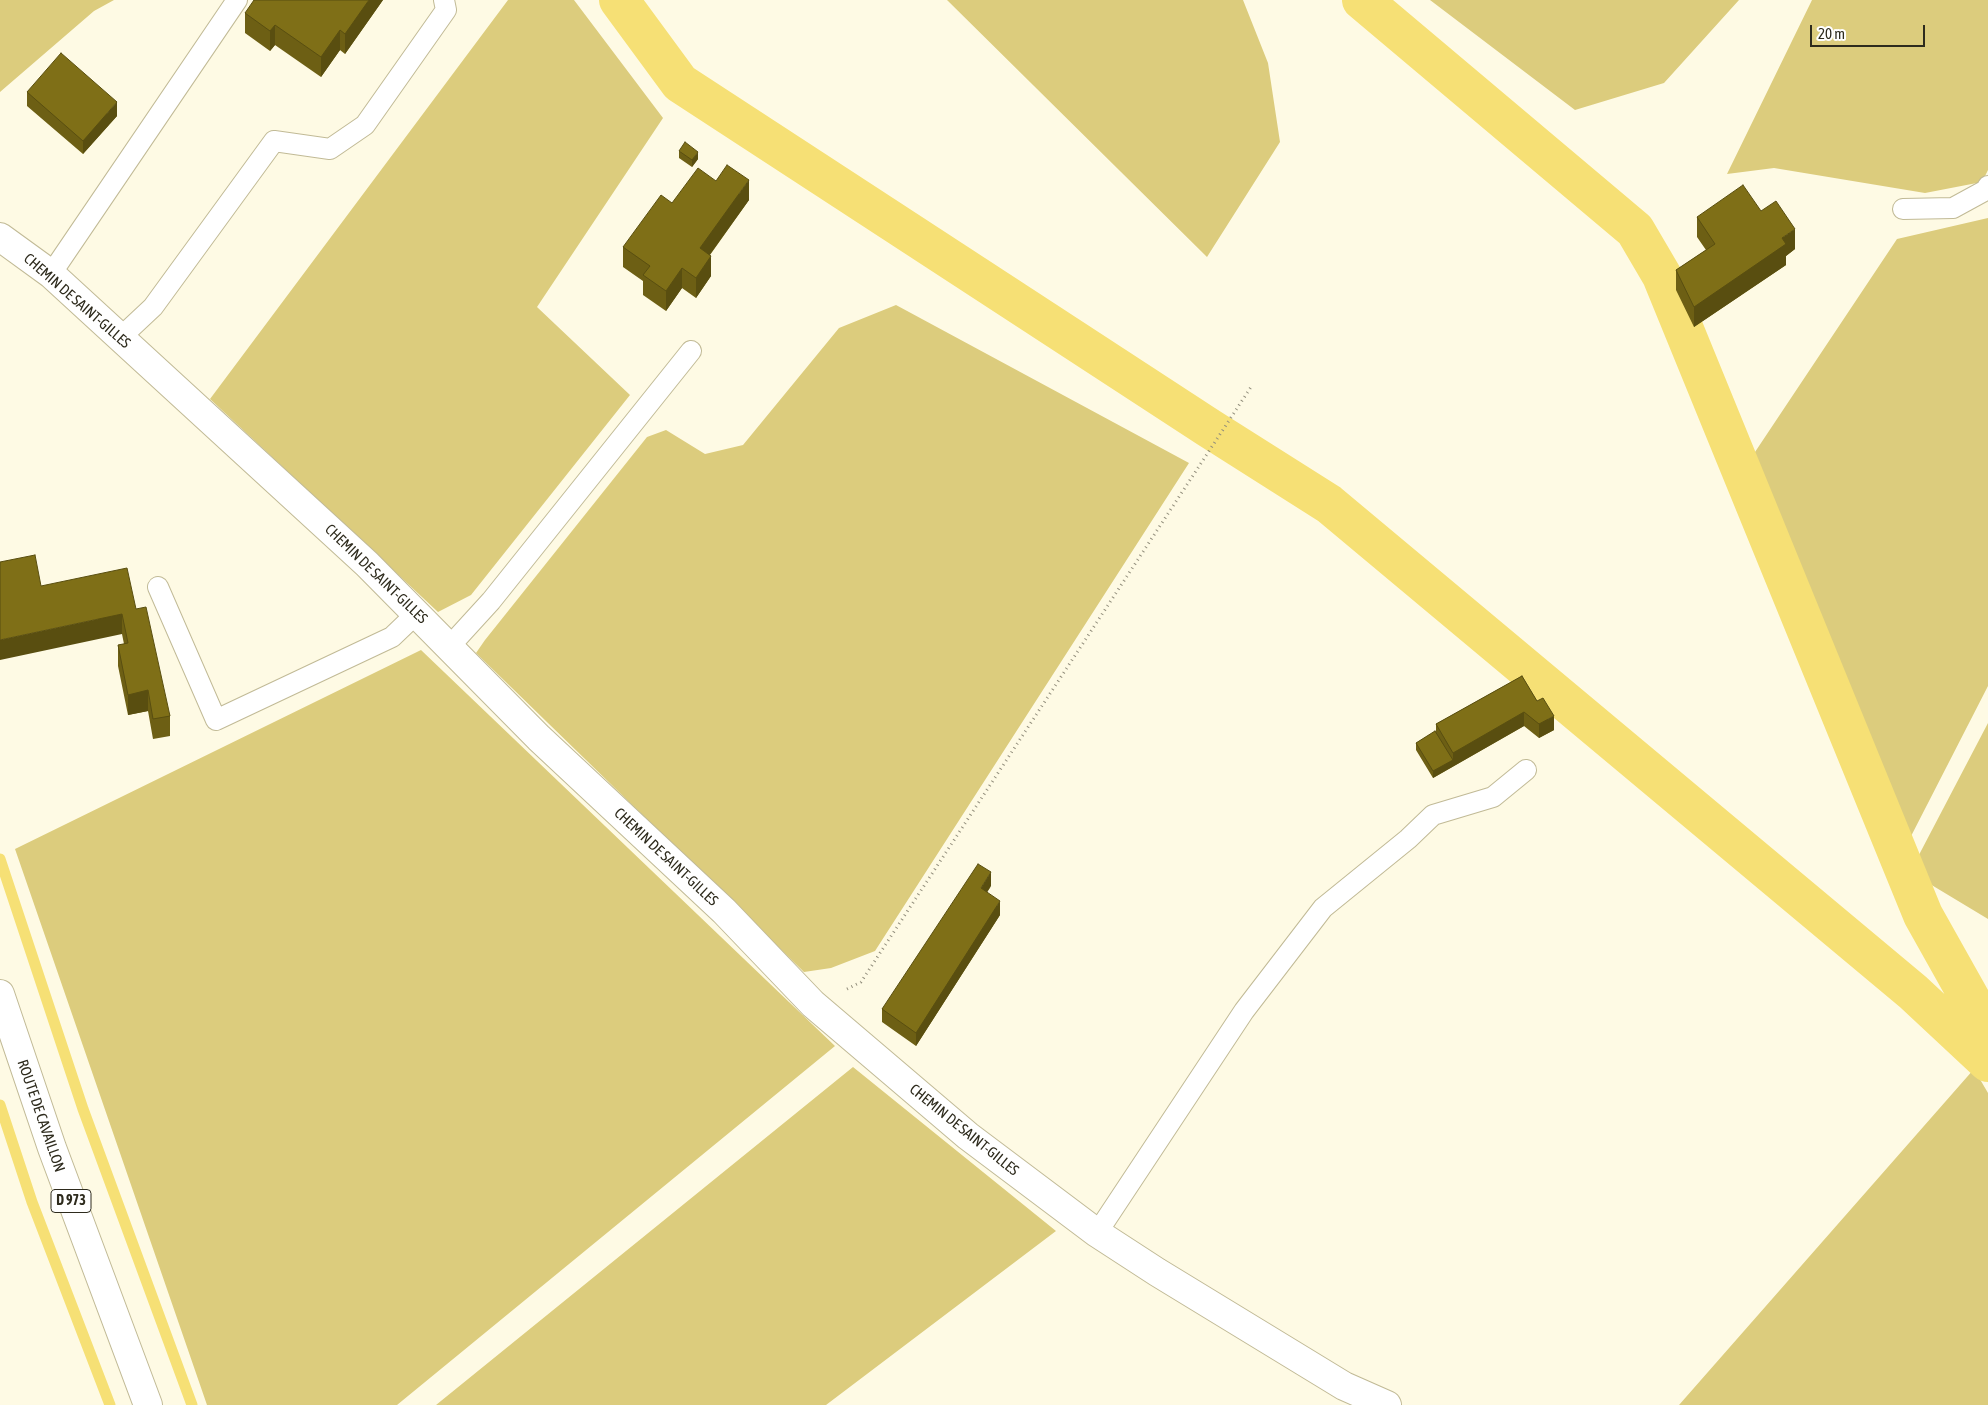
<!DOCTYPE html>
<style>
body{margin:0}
#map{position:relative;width:1988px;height:1405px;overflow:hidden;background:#fefae4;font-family:"Asap Condensed",sans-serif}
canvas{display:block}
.scale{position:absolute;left:1810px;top:25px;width:115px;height:22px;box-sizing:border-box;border:2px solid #2e2b1d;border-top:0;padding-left:6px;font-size:15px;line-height:18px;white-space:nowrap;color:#2e2b1d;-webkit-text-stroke:4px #fff;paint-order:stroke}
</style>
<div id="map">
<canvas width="1988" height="1405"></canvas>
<div class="scale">20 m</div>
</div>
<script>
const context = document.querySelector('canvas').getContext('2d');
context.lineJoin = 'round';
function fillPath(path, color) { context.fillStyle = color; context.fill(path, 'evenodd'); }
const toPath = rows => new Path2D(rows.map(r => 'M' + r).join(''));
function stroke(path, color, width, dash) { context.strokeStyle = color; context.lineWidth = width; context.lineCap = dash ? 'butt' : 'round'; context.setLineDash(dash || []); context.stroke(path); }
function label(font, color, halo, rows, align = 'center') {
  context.font = font + ' "Asap Condensed",sans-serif'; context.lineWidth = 5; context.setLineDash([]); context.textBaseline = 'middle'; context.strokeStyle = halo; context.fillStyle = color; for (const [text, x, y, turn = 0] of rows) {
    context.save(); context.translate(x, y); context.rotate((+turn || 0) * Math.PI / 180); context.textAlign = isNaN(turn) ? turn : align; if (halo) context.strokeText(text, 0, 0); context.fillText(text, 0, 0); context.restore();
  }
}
fillPath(toPath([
 [0,0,114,0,94,11,0,92],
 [508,0,574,0,663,118,537,307,630,395,471,595,438,612,210,399],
 [947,0,1243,0,1268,63,1280,142,1207,257],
 [1430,0,1739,0,1664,83,1575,110],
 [1812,0,1988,0,1988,170,1982,182,1925,193,1774,168,1727,174],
 [1988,218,1988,686,1907,844,1749,461,1897,239],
 [896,305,1189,463,875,951,831,968,804,972,476,653,485,640,647,437,666,430,705,454,743,445,839,328],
 [421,650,835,1046,397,1405,207,1405,15,849],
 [1988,723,1988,919,1910,872],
 [853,1067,1056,1231,826,1405,436,1405],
 [1974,1069,1988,1093,1988,1405,1679,1405]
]), '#dccc7d');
stroke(toPath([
 [0,859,83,1109,192,1405],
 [0,1105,32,1202,110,1405]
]), '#f6e075', 11);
stroke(toPath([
 [619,0,680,83,1209,428,1329,504,1913,992,1988,1062],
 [1362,0,1635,230,1662,276,1923,915,1988,1031]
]), '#f6e075', 40);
const lane = toPath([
 [1903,209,1953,208,1986,190,1988,186],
 [51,274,237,0],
 [121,337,153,307,274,141,330,149,365,125,446,10,444,0],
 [158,587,216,720,392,637,416,614],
 [449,647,491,601,691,351],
 [1097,1233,1244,1011,1323,908,1408,839,1433,815,1493,797,1526,770]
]);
const street = toPath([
 [0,237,51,274,367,564,539,738,724,911,813,1004,968,1136,1097,1233,1157,1272,1344,1386,1387,1405]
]);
const primary = toPath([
 [0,994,52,1148,148,1405]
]);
stroke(lane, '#c1ba96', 22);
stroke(street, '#c1ba96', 30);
stroke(primary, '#c1ba96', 30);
stroke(toPath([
 [847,989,861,982,1251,387]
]), '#928e7c', 3, [1, 4]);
stroke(lane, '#fff', 20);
stroke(street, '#fff', 28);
stroke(primary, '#fff', 28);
fillPath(toPath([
 [383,0,345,54,340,50,321,77,275,45,270,51,245,33,245,13],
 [27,92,117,116,83,154,27,106],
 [679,151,698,159,692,167,679,158],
 [716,181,749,200,710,255,711,276,696,298,682,288,666,311,643,295,643,281,623,267,623,247,672,203],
 [1761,211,1795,249,1786,256,1786,265,1694,327,1676,290,1676,270,1706,250,1697,237,1697,217],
 [41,586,136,609,170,716,170,736,153,739,148,711,128,715,118,666,118,645,124,644,122,634],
 [1522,676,1554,730,1539,738,1524,726,1433,778,1416,750,1416,743,1436,731,1436,724],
 [991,886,987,892,1000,915,916,1046,882,1022,882,1009]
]), '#6d5f14');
fillPath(toPath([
 [369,0,383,0,345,54,345,34],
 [275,25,275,45,270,51,270,31],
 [340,30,340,50,321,77,321,57],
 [117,102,117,116,83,154,83,141],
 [698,152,698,159,692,167,692,160],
 [749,180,749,200,700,268,700,248],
 [1795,229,1795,249,1786,256,1786,265,1694,327,1694,307,1782,238],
 [711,256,711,276,696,298,696,278],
 [682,268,682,288,666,311,666,291],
 [122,614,122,634,0,660,0,640],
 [148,690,148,711,128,715,128,695],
 [1524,712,1524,726,1433,778,1433,771,1453,760,1453,753],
 [1554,716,1554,730,1539,738,1539,724],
 [991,872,991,886,981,902,981,888],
 [1000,901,1000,915,916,1046,916,1033]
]), '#594e10');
const building = toPath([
 [254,0,369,0,345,34,340,30,321,57,275,25,270,31,245,13,254,0],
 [61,53,117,102,83,141,27,92,61,53],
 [685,142,698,152,692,160,679,151,685,142],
 [727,165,749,180,700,248,711,256,696,278,682,268,666,291,643,275,650,266,623,247,661,195,672,203,698,168,716,181,727,165],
 [1743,185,1761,211,1776,201,1795,229,1782,238,1786,244,1694,307,1676,270,1715,244,1697,217,1743,185],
 [35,555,41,586,127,568,136,609,146,607,170,716,153,719,148,690,128,695,118,645,128,643,122,614,0,640,0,562,35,555],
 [1522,676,1537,701,1543,698,1554,716,1539,724,1524,712,1453,753,1436,724,1522,676],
 [1435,731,1453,760,1433,771,1416,743,1435,731],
 [978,864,991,872,981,888,1000,901,916,1033,882,1009,978,864]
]);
fillPath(building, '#7f6f17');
stroke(building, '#594e10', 1);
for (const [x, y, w] of [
 [71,1201,40]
]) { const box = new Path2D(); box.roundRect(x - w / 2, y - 11.5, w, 23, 4); context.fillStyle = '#fff'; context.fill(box); stroke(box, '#2e2b1d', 1); }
label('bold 14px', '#2e2b1d', null, [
 ["D 973",71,1201]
]);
label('15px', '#2e2b1d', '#fff', [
 ["CHEMIN DE SAINT-GILLES",77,301,41],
 ["CHEMIN DE SAINT-GILLES",376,574,44],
 ["CHEMIN DE SAINT-GILLES",666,857,43],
 ["ROUTE DE CAVAILLON",41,1116,71],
 ["CHEMIN DE SAINT-GILLES",964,1130,39]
]);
</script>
